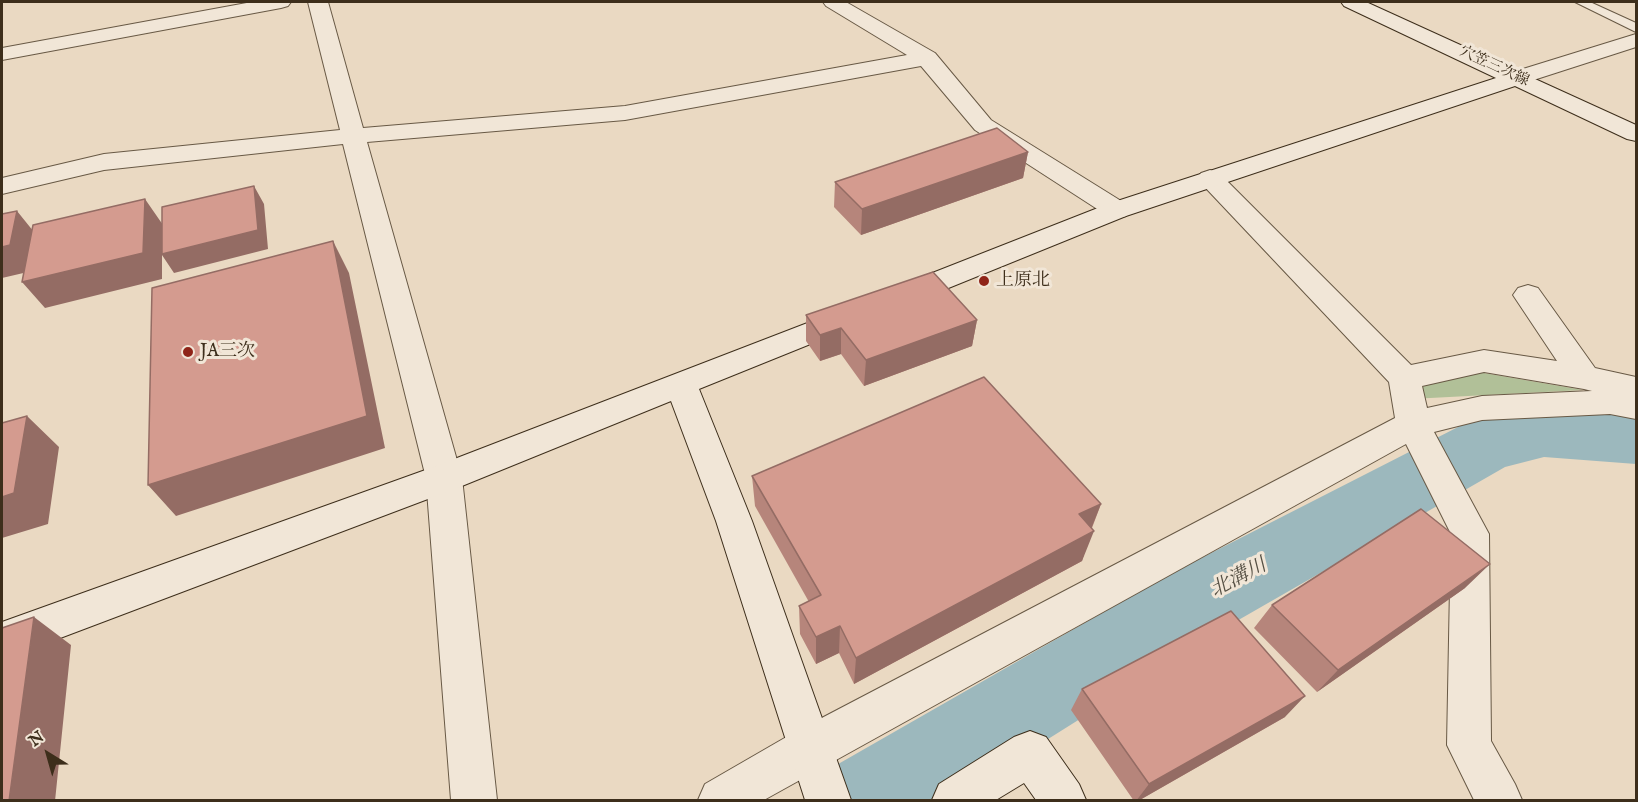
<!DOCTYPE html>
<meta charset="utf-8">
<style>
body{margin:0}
#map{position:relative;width:1638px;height:802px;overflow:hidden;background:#ead9c2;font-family:"IM FELL English",serif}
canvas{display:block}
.frame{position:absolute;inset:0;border:3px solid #3d2e1b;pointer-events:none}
.north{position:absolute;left:18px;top:724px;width:60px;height:60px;-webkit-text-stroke:4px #f1e6d7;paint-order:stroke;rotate:323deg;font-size:16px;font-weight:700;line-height:24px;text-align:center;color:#3d2e1b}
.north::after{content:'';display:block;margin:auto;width:21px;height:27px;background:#3d2e1b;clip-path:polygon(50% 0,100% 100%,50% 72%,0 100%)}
</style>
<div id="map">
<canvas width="1638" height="802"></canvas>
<div class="frame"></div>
<div class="north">N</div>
</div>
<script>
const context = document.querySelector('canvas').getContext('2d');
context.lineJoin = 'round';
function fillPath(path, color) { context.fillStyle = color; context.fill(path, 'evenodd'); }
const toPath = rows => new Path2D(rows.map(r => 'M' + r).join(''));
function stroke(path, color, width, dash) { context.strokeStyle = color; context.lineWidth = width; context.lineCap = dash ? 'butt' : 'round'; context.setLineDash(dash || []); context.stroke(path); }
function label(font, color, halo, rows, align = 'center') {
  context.font = font + ' "IM FELL English","Noto Serif JP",serif'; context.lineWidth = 6; context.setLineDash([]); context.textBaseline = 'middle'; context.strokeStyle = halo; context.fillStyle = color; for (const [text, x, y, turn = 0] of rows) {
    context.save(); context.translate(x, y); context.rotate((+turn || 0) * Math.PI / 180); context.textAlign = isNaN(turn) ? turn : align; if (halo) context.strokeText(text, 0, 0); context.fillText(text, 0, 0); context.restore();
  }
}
fillPath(toPath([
 [1478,372,1583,390,1411,399,1404,378]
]), '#b1c098');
fillPath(toPath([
 [1544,403,1636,410,1636,464,1544,457,1505,467,1228,626,951,800,819,800,833,767,1170,574,1460,426,1544,403]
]), '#9cb8bd');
const lane = toPath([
 [1575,2,1590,2,1636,23,1636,32,1575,2]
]);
const street = toPath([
 [252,2,291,2,288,6,281,8,2,60,2,48,252,2],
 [308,2,328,2,363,128,625,106,907,55,826,6,823,2,846,2,935,53,991,120,1126,204,1130,210,1126,216,1117,218,1108,216,975,130,921,66,625,120,367,142,462,478,497,800,451,800,426,478,343,144,104,170,2,194,2,178,104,154,340,130,308,2],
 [1636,34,1636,47,1518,85,1510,83,1507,78,1510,73,1636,34],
 [1210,170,1219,173,1411,365,1484,350,1557,361,1513,295,1518,288,1528,285,1538,288,1595,368,1636,377,1636,419,1610,414,1482,420,1434,432,1489,534,1491,741,1515,784,1522,800,1474,800,1447,745,1451,534,1406,444,764,800,698,800,705,784,795,732,1395,418,1389,382,1201,183,1197,178,1201,173,1210,170],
 [1484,372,1584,389,1592,391,1482,396,1427,408,1422,386,1484,372]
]);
const secondary = toPath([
 [1341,2,1366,2,1636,125,1636,141,1627,139,1515,86,1126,216,909,304,899,307,889,304,884,297,889,290,1108,204,1496,78,1344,6,1341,2],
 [849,307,860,310,864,317,860,324,699,389,752,521,851,800,805,800,716,521,671,401,457,488,2,660,2,622,431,468,849,307],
 [1030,731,1046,737,1079,784,1086,800,1036,800,1024,783,996,800,932,800,939,784,1014,737,1030,731]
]);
stroke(lane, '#685945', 2);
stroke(street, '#685945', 2);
stroke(secondary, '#3d2e1b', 2);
fillPath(lane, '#f1e6d7');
fillPath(street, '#f1e6d7');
fillPath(secondary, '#f1e6d7');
fillPath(toPath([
 [1028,152,1023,178,861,235,834,207,835,182],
 [806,315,977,320,972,346,864,386,841,354,820,361,806,341],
 [752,476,1101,504,1092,528,1082,561,854,684,839,653,816,664,800,634,799,606,809,602,755,506],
 [1465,588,1317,692,1254,628,1272,605],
 [1082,689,1285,717,1138,801,1134,801,1071,710]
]), '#b6857b');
fillPath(toPath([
 [1028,152,1023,178,861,235,862,209],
 [254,186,264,204,268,249,174,273,162,255,162,279,45,308,22,282,145,199,163,225],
 [17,211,38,237,32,271,2,278,2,247],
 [333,241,349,273,385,448,176,516,148,485],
 [977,320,972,346,864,386,866,360],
 [841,328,841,354,820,361,820,335],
 [27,416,59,447,48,524,2,538,2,497],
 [1101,504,1089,534,1094,531,1082,561,854,684,856,658,1079,514],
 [1490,564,1465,588,1317,692,1338,670],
 [34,617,71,645,55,801,9,801],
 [840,626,839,653,816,664,816,637],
 [1305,696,1285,717,1138,801,1136,801,1149,784]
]), '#946c64');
const building = toPath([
 [997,128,1028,152,862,209,835,182,997,128],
 [254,186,258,230,162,254,162,207,254,186],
 [145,199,143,253,22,282,33,225,145,199],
 [17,211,10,245,2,247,2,214,17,211],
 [333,241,367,416,148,485,152,288,333,241],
 [933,272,977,320,866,360,841,328,820,335,806,315,933,272],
 [984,377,1101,504,1079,514,1094,531,856,658,840,626,816,637,799,606,821,595,752,476,984,377],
 [27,416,14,493,2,497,2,423,27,416],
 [1421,509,1490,564,1338,670,1272,605,1421,509],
 [1231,611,1305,696,1149,784,1082,689,1231,611],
 [34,617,9,801,2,801,2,628,34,617]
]);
fillPath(building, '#d49b8f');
stroke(building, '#946c64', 1.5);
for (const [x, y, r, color] of [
 [984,281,6,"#8f2418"],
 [188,352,6,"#8f2418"]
]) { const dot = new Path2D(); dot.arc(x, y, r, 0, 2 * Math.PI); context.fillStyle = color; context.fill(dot); stroke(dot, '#f1e6d7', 2); }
label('15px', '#3d2e1b', '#f1e6d7', [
 ["穴笠三次線",1494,67,25]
]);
label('18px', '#3d2e1b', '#f1e6d7', [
 ["上原北",996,281],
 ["JA三次",200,352]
], 'left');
label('italic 20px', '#555044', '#f1e6d7', [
 ["北溝川",1239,579,-28]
]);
</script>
